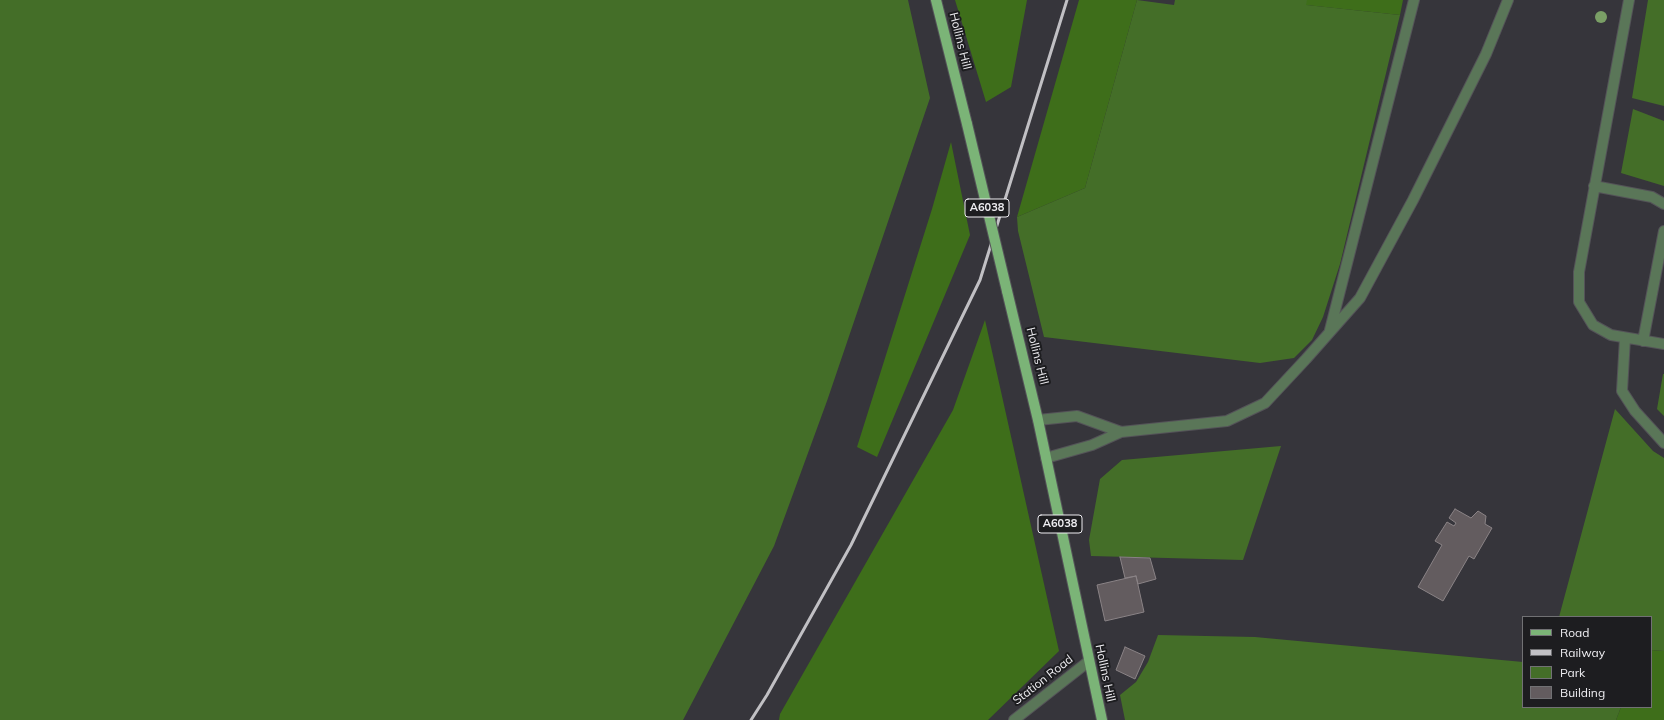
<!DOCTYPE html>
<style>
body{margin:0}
#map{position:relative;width:1664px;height:720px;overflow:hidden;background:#36353b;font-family:Mulish,sans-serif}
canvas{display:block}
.legend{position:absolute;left:1522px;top:616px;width:130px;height:92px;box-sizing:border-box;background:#1d1d20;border:1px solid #717174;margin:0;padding:5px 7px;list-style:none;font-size:12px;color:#efeef2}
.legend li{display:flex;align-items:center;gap:8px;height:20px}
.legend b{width:20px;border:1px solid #717174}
</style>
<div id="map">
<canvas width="1664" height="720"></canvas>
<ul class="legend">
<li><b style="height:5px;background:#7bb477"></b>Road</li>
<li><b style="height:5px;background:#c1c0c4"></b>Railway</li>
<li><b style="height:11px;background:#446e28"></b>Park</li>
<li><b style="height:11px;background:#635c5f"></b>Building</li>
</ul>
</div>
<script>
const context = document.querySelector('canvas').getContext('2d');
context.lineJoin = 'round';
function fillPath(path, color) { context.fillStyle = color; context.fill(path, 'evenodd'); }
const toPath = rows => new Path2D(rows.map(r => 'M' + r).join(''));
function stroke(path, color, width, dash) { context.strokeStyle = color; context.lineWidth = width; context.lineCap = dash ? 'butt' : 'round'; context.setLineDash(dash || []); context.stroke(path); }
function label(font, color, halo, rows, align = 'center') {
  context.font = font + ' Mulish,sans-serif'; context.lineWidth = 4; context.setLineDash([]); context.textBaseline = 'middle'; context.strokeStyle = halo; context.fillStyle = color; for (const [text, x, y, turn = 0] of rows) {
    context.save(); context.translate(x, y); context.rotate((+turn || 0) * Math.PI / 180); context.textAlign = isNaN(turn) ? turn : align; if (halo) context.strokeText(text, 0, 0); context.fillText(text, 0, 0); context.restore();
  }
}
fillPath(toPath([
 [0,0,908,0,930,98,827,401,774,546,683,720,0,720],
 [1137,0,1174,5,1175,0,1307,0,1307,5,1400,15,1340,264,1323,317,1312,340,1294,358,1260,363,1044,337,1018,231,1017,217,1085,188],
 [1648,0,1664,0,1664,106,1632,98],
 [1633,109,1664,121,1664,186,1621,173],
 [1663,374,1664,374,1664,416,1657,409],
 [1615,409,1653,451,1664,458,1664,651,1651,650,1651,617,1559,617],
 [1281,446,1243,560,1091,556,1089,540,1100,479,1122,460],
 [1158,635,1255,637,1523,662,1523,707,1621,707,1616,720,1125,720,1120,695,1136,682,1148,662]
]), '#446e28');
fillPath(toPath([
 [955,0,1027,0,1011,87,986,102],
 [1079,0,1137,0,1085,188,1017,217],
 [1307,0,1403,0,1400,15,1306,5],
 [951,142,970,235,877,457,857,447,932,209],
 [985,320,1059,651,988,720,779,720,780,714,953,410],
 [1651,650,1664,651,1664,720,1616,720,1621,707,1651,707]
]), '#3e6e1a');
const building = toPath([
 [1455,509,1471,518,1478,511,1486,516,1485,524,1492,528,1474,559,1469,556,1443,601,1418,587,1442,545,1435,541,1447,522,1454,526,1456,523,1449,518,1455,509],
 [1120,557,1150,558,1156,579,1138,584,1136,576,1125,578,1120,557],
 [1136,576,1144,612,1105,621,1097,585,1136,576],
 [1125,647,1145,656,1135,679,1116,670,1125,647]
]);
fillPath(building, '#635c5f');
stroke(building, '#8a8386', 1);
const minor = toPath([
 [1629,0,1579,272,1579,302,1593,325,1611,335,1664,344],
 [1594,186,1652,197,1664,204],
 [1330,330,1414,0],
 [1625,338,1622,391,1635,411,1664,443],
 [1643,341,1664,231],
 [1038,420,1077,416,1121,432],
 [1046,458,1092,445,1121,432,1227,421,1265,403,1306,359,1360,298,1413,200,1486,54,1508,0],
 [1014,720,1089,661]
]);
const major = toPath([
 [936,0,967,124],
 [1007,291,1038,420,1102,720]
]);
stroke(minor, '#545358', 12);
stroke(major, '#545358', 12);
stroke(minor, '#5a7658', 10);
stroke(major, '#7bb477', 10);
stroke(toPath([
 [751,720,767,695,851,545,980,280,1067,0]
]), '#c1c0c4', 3);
const majorBridge = toPath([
 [967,124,1007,291]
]);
stroke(majorBridge, '#545358', 12, []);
stroke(majorBridge, '#7bb477', 10);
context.fillStyle = '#7a9f66';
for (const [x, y] of [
 [1601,17]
]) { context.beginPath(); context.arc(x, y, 6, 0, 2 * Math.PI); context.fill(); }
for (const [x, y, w] of [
 [987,208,44],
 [1060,524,44]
]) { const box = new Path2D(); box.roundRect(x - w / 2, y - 9, w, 18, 3); context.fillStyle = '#1d1d20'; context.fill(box); stroke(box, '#efeef2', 1); }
label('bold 11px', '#efeef2', null, [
 ["A6038",987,208],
 ["A6038",1060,524]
]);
label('12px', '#efeef2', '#1d1d20', [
 ["Hollins Hill",960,41,76],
 ["Hollins Hill",1037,356,76],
 ["Hollins Hill",1105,673,78],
 ["Station Road",1043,680,-38]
]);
</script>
